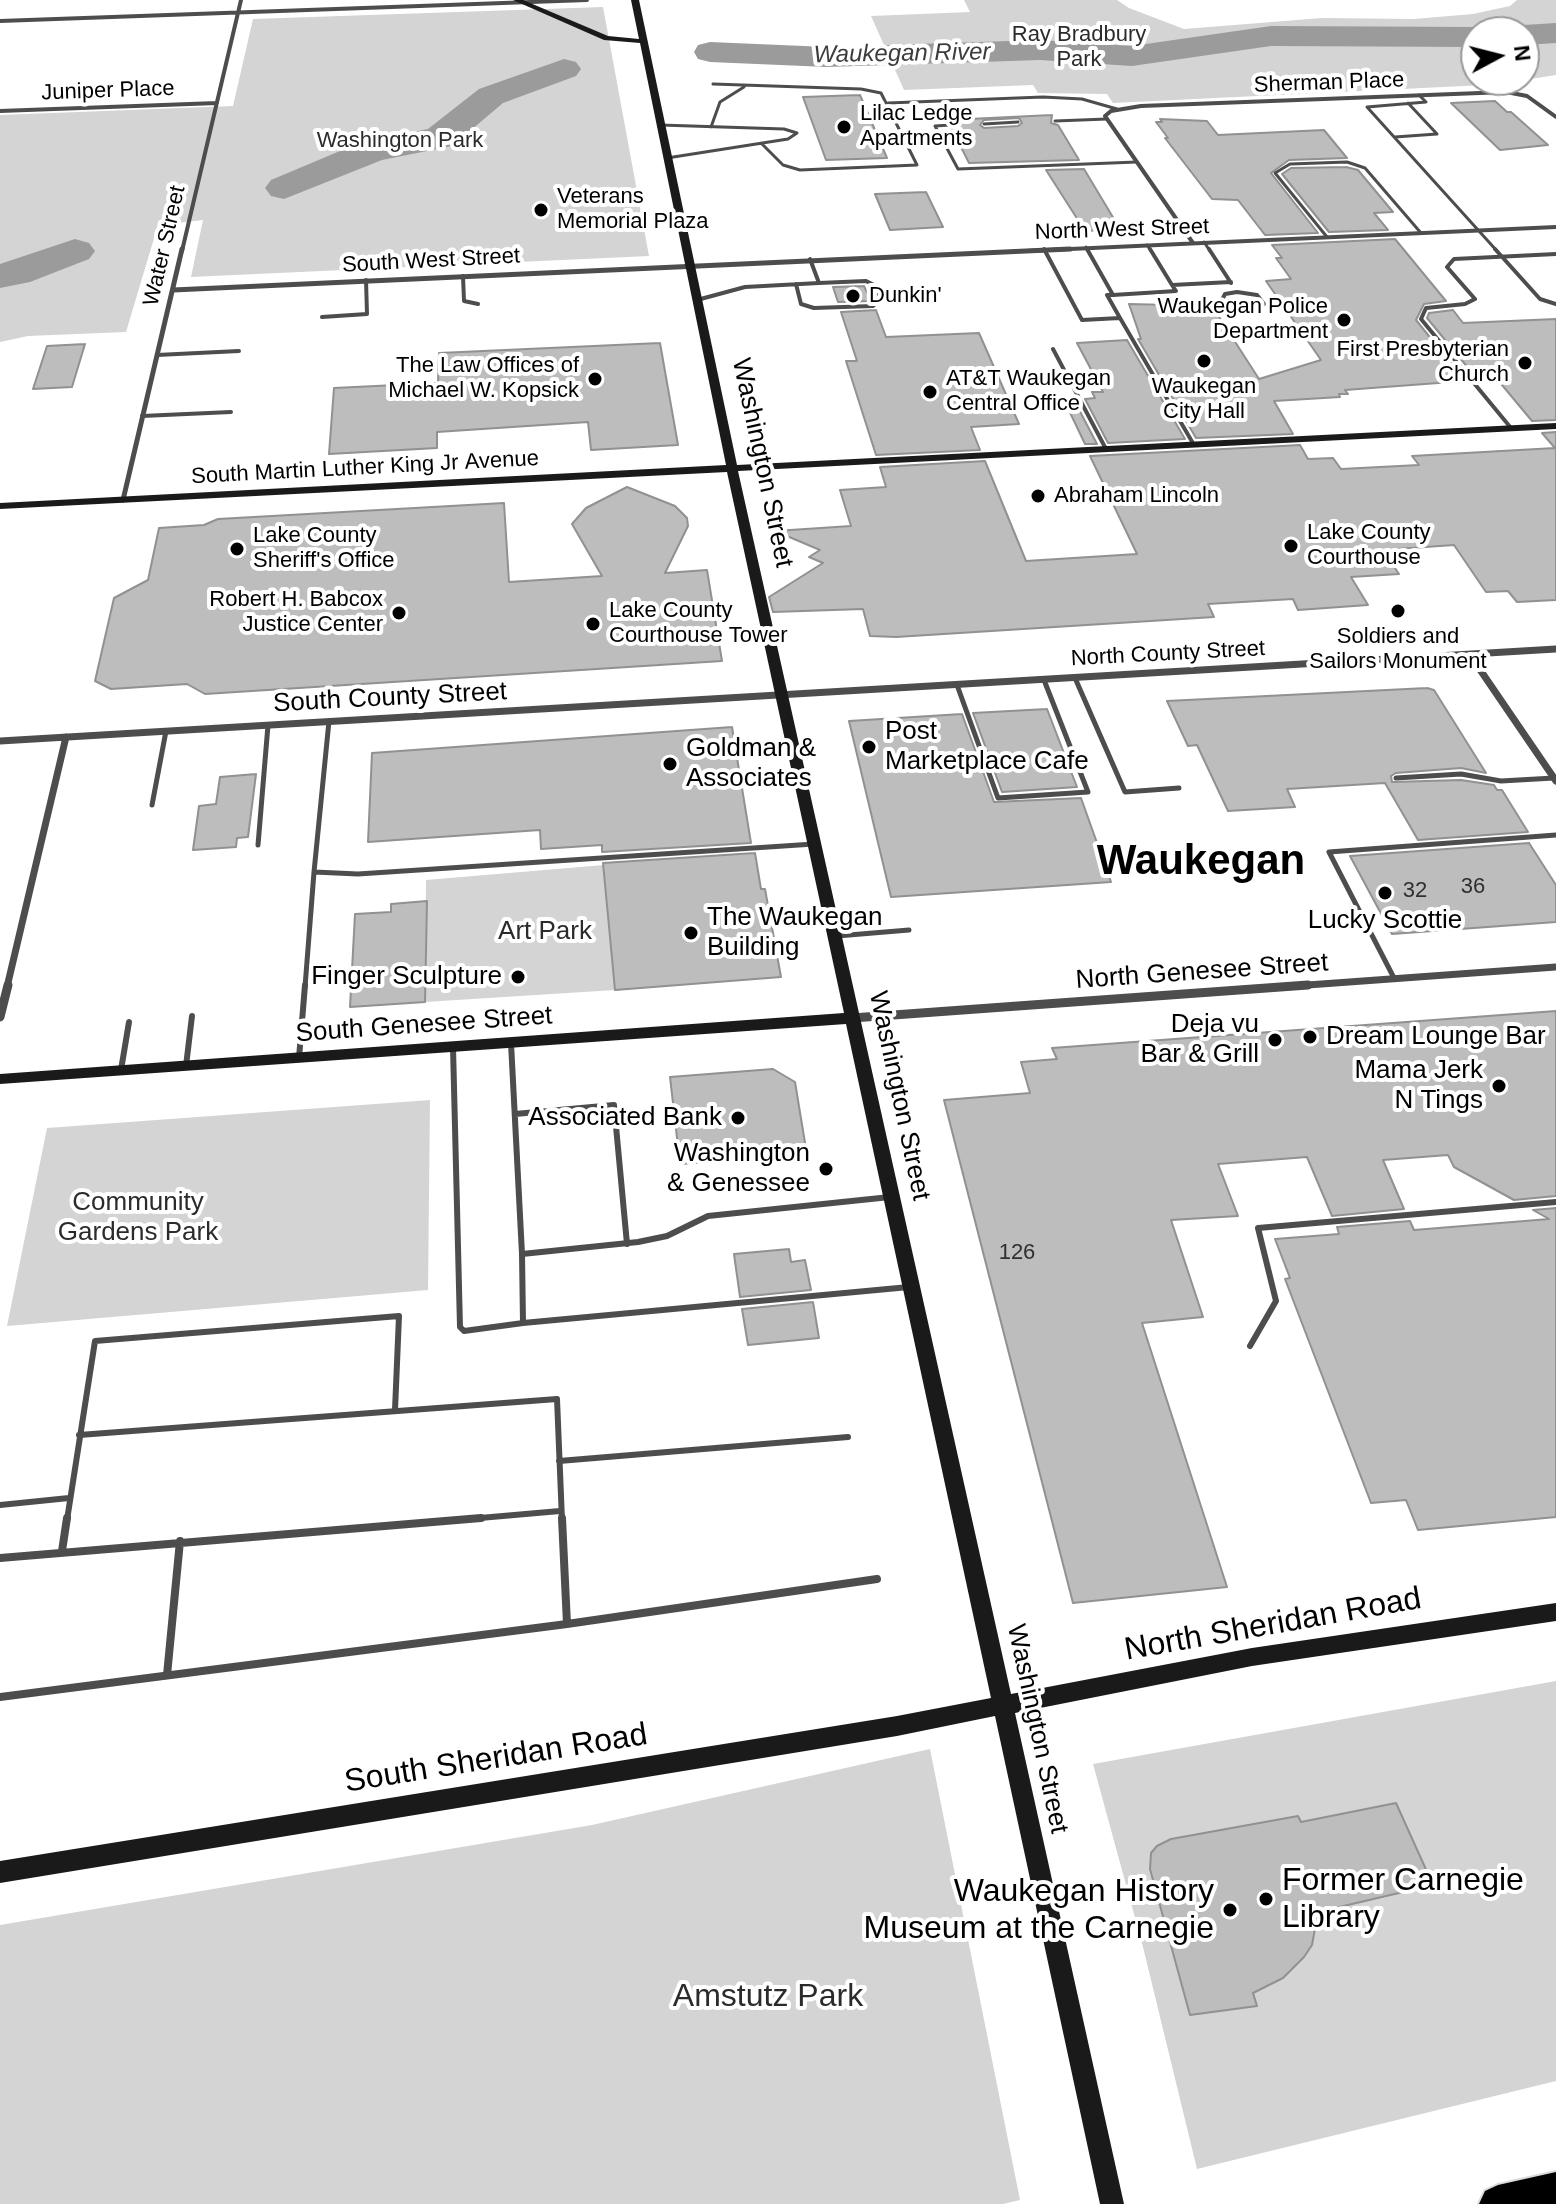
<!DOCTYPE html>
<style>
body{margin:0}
#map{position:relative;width:1556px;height:2204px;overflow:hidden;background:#fff;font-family:Arial,sans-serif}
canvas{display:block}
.north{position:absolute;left:1460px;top:16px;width:80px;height:80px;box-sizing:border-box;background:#fff;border:2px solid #999;border-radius:50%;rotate:83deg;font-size:22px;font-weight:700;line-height:32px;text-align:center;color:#000}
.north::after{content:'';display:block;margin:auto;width:28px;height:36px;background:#000;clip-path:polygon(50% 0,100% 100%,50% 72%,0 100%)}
</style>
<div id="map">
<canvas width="1556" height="2204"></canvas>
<div class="north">N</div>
</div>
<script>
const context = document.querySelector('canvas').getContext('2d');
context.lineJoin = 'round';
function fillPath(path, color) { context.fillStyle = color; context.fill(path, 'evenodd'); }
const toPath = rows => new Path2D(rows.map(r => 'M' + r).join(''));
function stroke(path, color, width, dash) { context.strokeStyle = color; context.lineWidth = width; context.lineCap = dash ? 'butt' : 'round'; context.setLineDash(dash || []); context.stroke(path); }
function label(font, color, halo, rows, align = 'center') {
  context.font = font + ' Arial,sans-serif'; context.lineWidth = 8; context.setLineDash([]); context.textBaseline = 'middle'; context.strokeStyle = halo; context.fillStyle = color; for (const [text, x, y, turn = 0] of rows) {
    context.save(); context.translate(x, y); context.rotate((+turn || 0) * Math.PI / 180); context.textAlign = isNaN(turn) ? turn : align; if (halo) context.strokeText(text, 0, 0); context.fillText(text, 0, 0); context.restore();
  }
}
fillPath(toPath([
 [964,0,1117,0,1129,8,1184,29,1322,18,1414,19,1473,14,1510,6,1517,0,1556,0,1556,75,1524,80,1524,32,1476,32,1476,80,1522,80,1505,84,1113,103,1107,94,1038,93,1033,85,904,90,871,16,970,12],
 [603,7,649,256,191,277,203,220,158,225,126,332,28,336,0,342,0,115,233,106,253,19],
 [604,865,615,990,425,1002,426,880],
 [430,1100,428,1290,7,1326,47,1128],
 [1556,1681,1556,2081,1197,2169,1143,1947,1093,1764],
 [930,1749,1020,2200,1003,2204,0,2204,0,1925,592,1825]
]), '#d4d4d4');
fillPath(toPath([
 [1556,23,1556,43,1524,45,1524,32,1510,32,1524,25,1556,23],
 [1271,26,1476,27,1489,32,1476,32,1476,47,1271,46,1132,66,1040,60,827,67,710,62,698,59,694,52,698,45,710,42,827,47,1040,40,1132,46,1271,26],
 [564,59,576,62,581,69,576,76,503,103,452,146,382,160,284,199,271,196,265,188,271,180,359,143,428,129,479,89,564,59],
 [75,239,89,243,95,251,89,259,30,282,0,288,0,264,75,239]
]), '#9b9b9b');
const building = toPath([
 [860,95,887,158,826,160,803,97,860,95],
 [1495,101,1507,112,1511,112,1548,145,1500,150,1451,103,1495,101],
 [1052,115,1051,123,1058,125,1079,160,969,163,952,129,954,123,948,120,1052,115],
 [1019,118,1022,123,1018,126,984,128,980,125,984,120,1019,118],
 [1160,119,1207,121,1218,135,1324,130,1347,158,1289,160,1271,173,1318,233,1265,235,1238,200,1212,199,1165,138,1168,138,1156,122,1162,122,1160,119],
 [1346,167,1358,170,1393,212,1374,213,1388,230,1329,232,1282,174,1291,168,1346,167],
 [1084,169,1120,229,1085,231,1046,170,1084,169],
 [926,192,943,227,890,230,875,194,926,192],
 [1395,239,1446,301,1424,304,1416,320,1465,381,1345,390,1348,394,1339,394,1340,397,1274,401,1293,434,1196,438,1138,339,1141,339,1129,304,1212,306,1259,379,1321,360,1266,281,1291,279,1276,258,1282,258,1272,245,1395,239],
 [864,286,871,301,838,302,833,287,864,286],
 [876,310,886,337,979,333,1019,424,971,427,980,450,876,455,846,361,857,361,841,312,876,310],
 [1453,310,1463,323,1556,319,1556,420,1532,421,1497,379,1478,380,1427,318,1429,313,1453,310],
 [1127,340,1185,439,1108,443,1085,399,1095,398,1092,392,1103,392,1077,343,1127,340],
 [660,343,678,445,591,450,588,422,437,432,437,448,329,454,334,388,438,383,439,353,660,343],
 [85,344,72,387,33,389,47,346,85,344],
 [1064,400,1074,400,1097,444,1085,444,1064,400],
 [1556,432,1556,600,1517,602,1508,591,1486,592,1454,545,1383,550,1399,574,1351,577,1368,605,1298,610,1293,599,1208,604,1214,617,896,637,870,636,863,609,773,612,769,597,823,563,809,557,820,550,775,531,851,526,840,490,886,487,880,467,985,461,1026,561,1137,554,1090,456,1300,445,1308,459,1333,458,1341,469,1419,465,1412,456,1555,448,1542,433,1556,432],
 [627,487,675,506,687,518,688,526,665,573,707,570,722,661,205,694,187,684,111,689,95,681,114,598,148,580,159,528,204,525,218,519,504,503,509,582,602,576,572,524,586,508,627,487],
 [1427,688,1434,690,1486,773,1461,768,1396,773,1391,776,1392,782,1461,780,1494,785,1497,790,1502,790,1528,832,1418,840,1385,783,1287,789,1295,807,1228,811,1197,745,1188,746,1167,701,1427,688],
 [1047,709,1077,787,1002,792,973,713,1047,709],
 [962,714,994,802,1081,798,1111,882,891,897,849,721,962,714],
 [732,727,751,843,602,852,602,845,541,849,540,830,368,842,372,753,732,727],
 [256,774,248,837,237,838,236,847,193,850,199,806,216,804,220,777,256,774],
 [1529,843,1556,885,1556,922,1392,934,1350,856,1529,843],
 [755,853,761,889,765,889,781,977,615,990,603,863,755,853],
 [427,901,425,1002,350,1007,355,914,391,912,391,904,427,901],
 [1556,1011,1556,1196,1514,1200,1454,1167,1448,1155,1383,1160,1404,1209,1332,1216,1307,1157,1218,1164,1238,1216,1171,1220,1203,1317,1142,1323,1227,1587,1073,1603,944,1100,1030,1093,1021,1062,1057,1059,1052,1048,1556,1011],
 [773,1069,795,1082,807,1155,680,1164,670,1077,773,1069],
 [1556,1208,1556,1517,1418,1530,1406,1500,1371,1503,1285,1279,1290,1278,1275,1239,1339,1234,1337,1227,1410,1221,1414,1230,1549,1219,1533,1210,1556,1208],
 [789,1249,791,1262,805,1260,811,1290,740,1297,734,1254,789,1249],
 [813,1302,819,1338,748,1345,742,1309,813,1302],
 [1396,1803,1433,1885,1318,1912,1312,1945,1304,1957,1283,1978,1253,1993,1257,2006,1190,2015,1150,1869,1151,1853,1157,1846,1171,1839,1298,1816,1301,1822,1396,1803]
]);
fillPath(building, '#bdbdbd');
stroke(building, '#919191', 2);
const highway = toPath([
 [1556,2172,1556,2204,1479,2204,1485,2191,1498,2185,1556,2172]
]);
stroke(highway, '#dbdbdb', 4);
stroke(toPath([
 [713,84,861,89,881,93,917,165,800,170,783,165,761,143],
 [1419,95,1426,102,1367,107,1497,251],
 [888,103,1043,97,1082,99,1117,109],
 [1055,121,1107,119],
 [984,124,1018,122],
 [660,125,784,129,797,133,788,139,667,158],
 [950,125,935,126,958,169,1137,162],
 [711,127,720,102,744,87],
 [1395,137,1437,134,1408,103],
 [1327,237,1275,173,1290,164,1347,162,1365,168,1421,233],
 [1204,242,1210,251],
 [1147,245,1151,251],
 [1086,247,1088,251]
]), '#4d4d4d', 3);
stroke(toPath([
 [1044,249,1082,320,1120,318,1107,295,1113,295],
 [1087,249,1113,295,1176,291,1172,285,1231,282],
 [1150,249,1172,285],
 [1209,249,1231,283],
 [1495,249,1540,299,1556,304],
 [463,276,464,301,478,304],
 [796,284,801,304,814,308,873,306,880,299,874,285,866,281,819,283],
 [1237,292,1257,295,1264,304,1257,309,1244,310,1221,302,1225,294,1237,292],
 [697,300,745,287,819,283,810,259],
 [322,317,367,314,366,280],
 [1120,318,1194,445],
 [1053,349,1106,449],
 [157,355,239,351],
 [142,416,231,412],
 [1511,428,1421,319,1426,308,1465,304,1475,299,1447,267,1454,259,1556,254]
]), '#4d4d4d', 4);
stroke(toPath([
 [1075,678,1125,792,1179,788],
 [957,685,998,798,1088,792,1044,680],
 [329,721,314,872,358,874,814,844],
 [1396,778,1461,774,1501,781,1554,778],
 [152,805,166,731],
 [258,845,268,725],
 [837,936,909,930],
 [1394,978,1329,852,1556,835],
 [305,987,314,872]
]), '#4d4d4d', 5);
stroke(toPath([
 [511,1043,522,1254,638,1242,667,1236,708,1216,890,1197],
 [453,1047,460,1327,464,1331,523,1323],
 [299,1058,305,985],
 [186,1066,192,1016],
 [121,1070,129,1022],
 [515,1114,614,1105,627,1244],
 [522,1254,523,1323,909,1287],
 [1250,1346,1276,1301,1258,1228,1556,1202],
 [79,1435,557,1399,562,1520],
 [559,1461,848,1437],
 [0,1505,69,1498],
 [67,1520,95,1341,399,1316,395,1410],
 [457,1520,560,1511]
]), '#4d4d4d', 6);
stroke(toPath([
 [562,1518,567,1624],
 [62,1551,67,1518],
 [0,1558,481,1518],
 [167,1675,180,1541],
 [0,1697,567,1624,877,1579]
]), '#4d4d4d', 8);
stroke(toPath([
 [0,21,587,0],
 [0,111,217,103],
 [1193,243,1105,116,1111,111,1141,106,1506,92,1527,96,1556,117],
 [182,251,241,0],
 [1026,251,1556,227]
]), '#4d4d4d', 4);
stroke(toPath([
 [173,290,1070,249],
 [123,500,182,249]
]), '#4d4d4d', 5);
stroke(toPath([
 [1470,655,1556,781],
 [0,741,1556,649],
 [7,987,66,737],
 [1280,987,1556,967]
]), '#4d4d4d', 7);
stroke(toPath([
 [0,1017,8,985],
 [852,1018,1308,985]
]), '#4d4d4d', 9);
fillPath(toPath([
 [513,0,523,0,608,36,639,39,631,0,639,0,737,465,1556,423,1556,429,738,471,1011,1694,1252,1648,1556,1603,1556,1621,1252,1666,1015,1713,1124,2204,1100,2204,995,1716,897,1736,0,1883,0,1861,897,1716,991,1698,846,1024,0,1084,0,1074,844,1013,727,472,0,509,0,503,726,465,640,43,604,40,513,0]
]), '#1a1a1a');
fillPath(highway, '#000');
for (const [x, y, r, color] of [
 [844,127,8,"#000"],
 [541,210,8,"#000"],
 [853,296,8,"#000"],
 [1344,320,8,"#000"],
 [1204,361,8,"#000"],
 [1525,363,8,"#000"],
 [595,379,8,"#000"],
 [930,392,8,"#000"],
 [1038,496,8,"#000"],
 [1291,546,8,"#000"],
 [237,549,8,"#000"],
 [1398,611,8,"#000"],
 [399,613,8,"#000"],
 [593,624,8,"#000"],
 [869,747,8,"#000"],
 [670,764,8,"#000"],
 [1385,893,8,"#000"],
 [691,933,8,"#000"],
 [518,977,8,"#000"],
 [1310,1037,8,"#000"],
 [1275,1040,8,"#000"],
 [1499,1086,8,"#000"],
 [738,1118,8,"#000"],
 [826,1169,8,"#000"],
 [1266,1899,8,"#000"],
 [1230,1910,8,"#000"]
]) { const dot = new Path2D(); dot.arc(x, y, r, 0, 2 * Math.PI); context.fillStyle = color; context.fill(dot); stroke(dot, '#fff', 3); }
label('22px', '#2b2b2b', '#fff', [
 ["Ray Bradbury",1079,35],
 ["Park",1079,60],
 ["Washington Park",400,141]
]);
label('22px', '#000', '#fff', [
 ["Sherman Place",1329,83,-2],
 ["Juniper Place",108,91,-2],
 ["North West Street",1122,230,-2],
 ["Water Street",165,246,-77],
 ["South West Street",431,261,-3],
 ["South Martin Luther King Jr Avenue",365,468,-3],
 ["North County Street",1168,654,-3]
]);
label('22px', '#000', '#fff', [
 ["Lilac Ledge",860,114],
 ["Apartments",860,139],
 ["Veterans",557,197],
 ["Memorial Plaza",557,222],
 ["Dunkin'",869,296],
 ["Waukegan Police",1328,307,"right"],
 ["Department",1328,332,"right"],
 ["First Presbyterian",1509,350,"right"],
 ["Church",1509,375,"right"],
 ["The Law Offices of",579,366,"right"],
 ["Michael W. Kopsick",579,391,"right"],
 ["AT&T Waukegan",946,379],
 ["Central Office",946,404],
 ["Waukegan",1204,387,"center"],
 ["City Hall",1204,412,"center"],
 ["Abraham Lincoln",1054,496],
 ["Lake County",1307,533],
 ["Courthouse",1307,558],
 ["Lake County",253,536],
 ["Sheriff's Office",253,561],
 ["Robert H. Babcox",383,600,"right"],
 ["Justice Center",383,625,"right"],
 ["Lake County",609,611],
 ["Courthouse Tower",609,636],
 ["Soldiers and",1398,637,"center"],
 ["Sailors Monument",1398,662,"center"]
], 'left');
label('22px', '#2f2f2f', null, [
 ["36",1473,887],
 ["32",1415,891],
 ["126",1017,1253]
]);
label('italic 24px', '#3c3c3c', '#fff', [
 ["Waukegan River",902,54,-1]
]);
label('26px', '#000', '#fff', [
 ["Washington Street",762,463,78],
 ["South County Street",390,698,-3],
 ["North Genesee Street",1202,972,-4],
 ["South Genesee Street",424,1025,-4],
 ["Washington Street",899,1096,78],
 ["Washington Street",1037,1729,78]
]);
label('26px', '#000', '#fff', [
 ["Post",885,732,"left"],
 ["Marketplace Cafe",885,762,"left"],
 ["Goldman &",686,749,"left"],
 ["Associates",686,779,"left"],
 ["The Waukegan",707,918,"left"],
 ["Building",707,948,"left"],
 ["Lucky Scottie",1385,921,"center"],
 ["Finger Sculpture",502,977],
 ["Deja vu",1259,1025],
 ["Bar & Grill",1259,1055],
 ["Dream Lounge Bar",1326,1037,"left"],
 ["Mama Jerk",1483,1071],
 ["N Tings",1483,1101],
 ["Associated Bank",722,1118],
 ["Washington",810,1154],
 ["& Genessee",810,1184]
], 'right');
label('26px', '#2b2b2b', '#fff', [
 ["Art Park",545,932],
 ["Community",138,1203],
 ["Gardens Park",138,1233]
]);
label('32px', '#000', '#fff', [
 ["North Sheridan Road",1273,1625,-10],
 ["South Sheridan Road",496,1759,-9]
]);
label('32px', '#000', '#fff', [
 ["Former Carnegie",1282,1881],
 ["Library",1282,1918],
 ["Waukegan History",1214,1892,"right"],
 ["Museum at the Carnegie",1214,1929,"right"]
], 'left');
label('32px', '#2b2b2b', '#fff', [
 ["Amstutz Park",768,1997]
]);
label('bold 42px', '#000', '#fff', [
 ["Waukegan",1201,862]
]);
</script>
